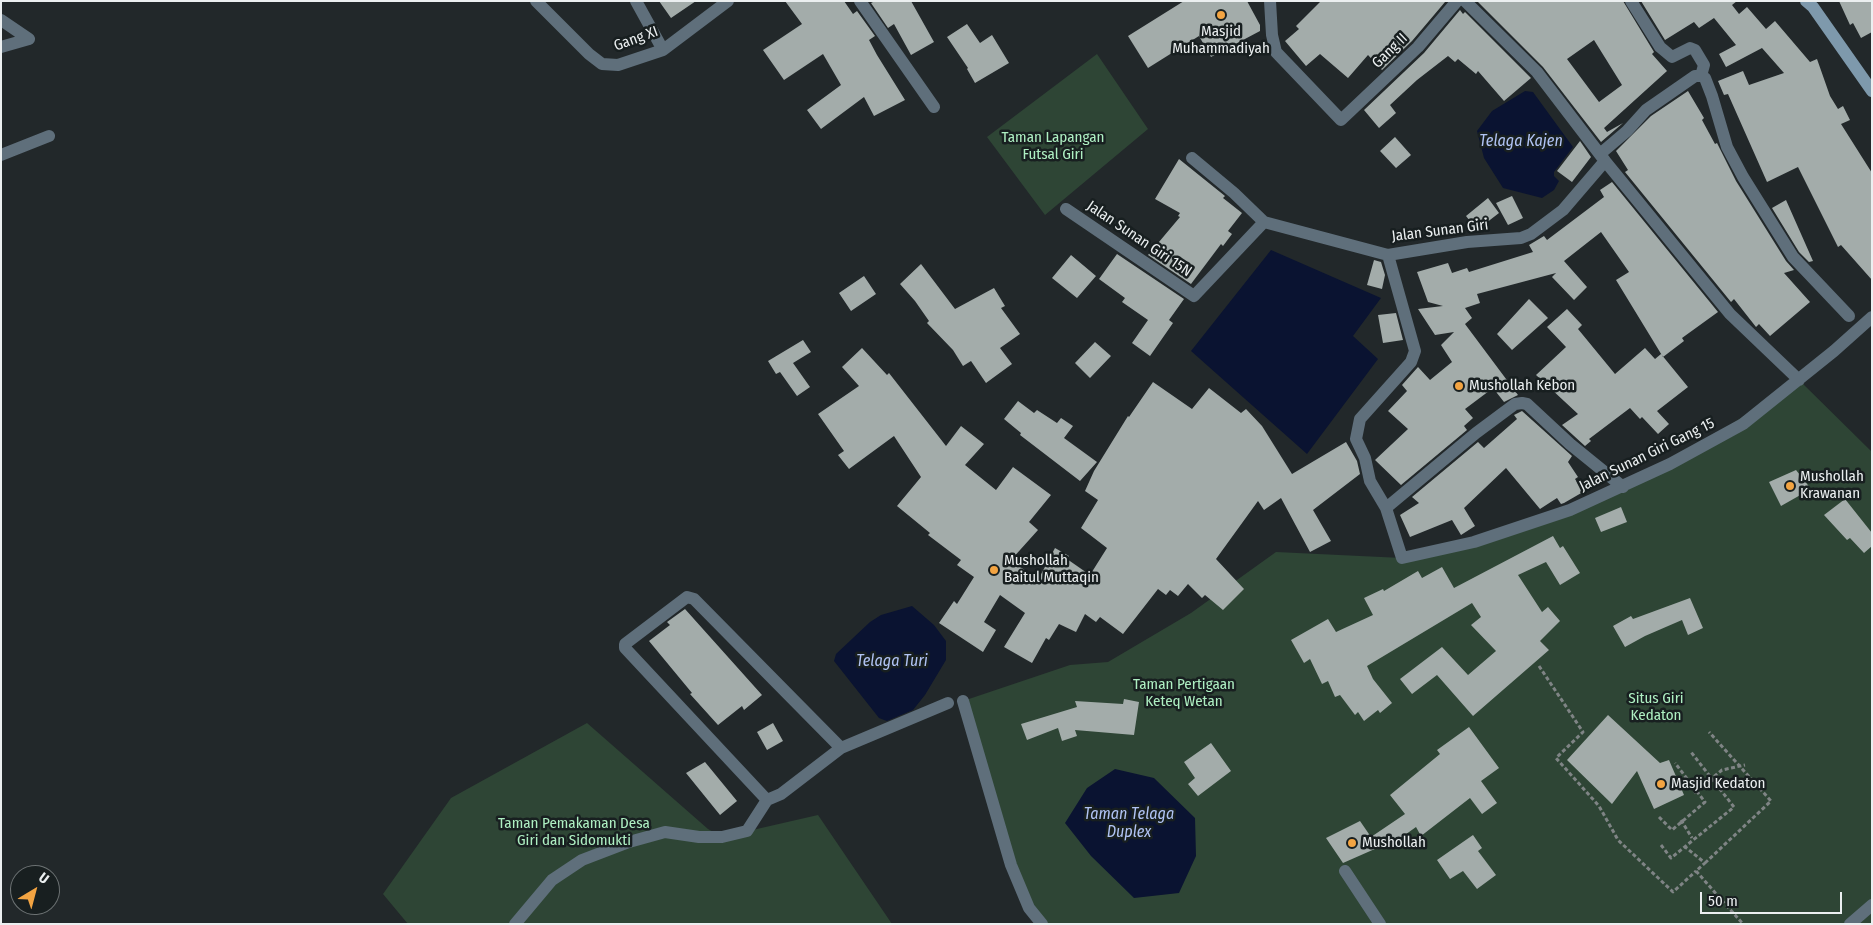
<!DOCTYPE html>
<style>
body{margin:0}
#map{position:relative;width:1873px;height:925px;overflow:hidden;background:#22282a;font-family:"Fira Sans Condensed",sans-serif}
canvas{display:block}
.frame{position:absolute;inset:0;border:2px solid #ebeff0;pointer-events:none}
.north{position:absolute;left:10px;top:865px;width:50px;height:50px;box-sizing:border-box;background:#181f20;border:1px solid #6c7273;border-radius:50%;rotate:37deg;font-size:14px;font-weight:700;line-height:20px;text-align:center;color:#ebeff0}
.north::after{content:'';display:block;margin:auto;width:18px;height:22px;background:#f3a442;clip-path:polygon(50% 0,100% 100%,50% 72%,0 100%)}
.scale{position:absolute;left:1700px;top:892px;width:142px;height:22px;box-sizing:border-box;border:2px solid #ebeff0;border-top:0;padding-left:6px;font-size:15px;line-height:18px;white-space:nowrap;color:#ebeff0;-webkit-text-stroke:4px #181f20;paint-order:stroke}
</style>
<div id="map">
<canvas width="1873" height="925"></canvas>
<div class="frame"></div>
<div class="north">U</div>
<div class="scale">50 m</div>
</div>
<script>
const context = document.querySelector('canvas').getContext('2d');
context.lineJoin = 'round';
function fillPath(path, color) { context.fillStyle = color; context.fill(path, 'evenodd'); }
const toPath = rows => new Path2D(rows.map(r => 'M' + r).join(''));
function stroke(path, color, width, dash) { context.strokeStyle = color; context.lineWidth = width; context.lineCap = dash ? 'butt' : 'round'; context.setLineDash(dash || []); context.stroke(path); }
function label(font, color, halo, rows, align = 'center') {
  context.font = font + ' "Fira Sans Condensed",sans-serif'; context.lineWidth = 5; context.setLineDash([]); context.textBaseline = 'middle'; context.strokeStyle = halo; context.fillStyle = color; for (const [text, x, y, turn = 0] of rows) {
    context.save(); context.translate(x, y); context.rotate((+turn || 0) * Math.PI / 180); context.textAlign = isNaN(turn) ? turn : align; if (halo) context.strokeText(text, 0, 0); context.fillText(text, 0, 0); context.restore();
  }
}
fillPath(toPath([
 [1097,54,1148,129,1045,215,987,137],
 [1799,380,1872,452,1872,924,1044,924,1025,898,963,701,1070,665,1108,662,1191,613,1276,552,1402,558,1570,510,1670,464],
 [587,723,708,829,722,837,818,815,892,924,408,924,383,894,451,798]
]), '#2e4535');
fillPath(toPath([
 [1525,91,1533,92,1573,147,1554,172,1554,176,1559,181,1554,190,1542,198,1503,188,1484,158,1477,131,1492,111],
 [1271,250,1381,298,1353,336,1378,359,1307,454,1191,351],
 [912,606,934,625,946,641,946,660,925,695,913,710,887,721,884,720,879,718,834,661,836,654,870,622,881,615],
 [1115,769,1154,778,1195,818,1196,856,1179,893,1134,898,1091,856,1065,823,1087,788]
]), '#0a1331');
fillPath(toPath([
 [659,1,696,1,671,18],
 [785,1,844,1,853,14,857,11,875,36,869,40,877,55,905,100,874,116,864,97,821,129,807,110,841,85,823,54,784,80,763,50,802,24],
 [875,1,911,1,934,42,911,55,894,24,888,28,871,3],
 [1184,1,1247,1,1260,25,1260,31,1211,57,1199,36,1148,68,1128,36],
 [1321,1,1444,1,1445,2,1412,41,1382,70,1368,55,1348,78,1320,54,1306,66,1285,41,1299,29,1296,26],
 [1477,1,1623,1,1654,52,1652,54,1667,71,1604,128,1607,132,1623,123,1601,142,1543,67],
 [1594,40,1622,85,1599,102,1567,59],
 [1641,1,1737,1,1732,5,1739,14,1747,7,1766,29,1775,21,1810,62,1817,59,1830,96,1838,109,1843,106,1850,120,1841,124,1872,173,1872,280,1841,245,1838,247,1798,167,1767,182,1728,94,1724,95,1718,81,1743,71,1749,85,1784,73,1762,48,1726,67,1719,54,1736,45,1714,18,1699,28,1694,22,1665,40],
 [1839,1,1872,1,1872,32,1861,38,1853,23,1850,25],
 [1460,10,1463,14,1465,12,1531,78,1504,101,1478,71,1476,74,1458,59,1455,62,1448,56,1417,80,1390,105,1396,113,1379,128,1364,110,1424,53],
 [967,24,980,43,992,35,1009,63,975,83,967,69,968,68,947,37],
 [1688,91,1704,118,1702,120,1715,144,1717,143,1736,181,1786,261,1794,270,1784,273,1810,302,1770,336,1759,324,1756,327,1734,299,1731,302,1625,172,1628,170,1616,151,1651,116],
 [1395,137,1411,155,1396,168,1380,151],
 [1580,141,1591,157,1572,182,1557,171],
 [1179,159,1225,196,1223,198,1242,213,1228,231,1232,234,1223,246,1221,244,1191,284,1148,255,1180,217,1178,216,1180,213,1155,199],
 [1612,182,1718,312,1682,338,1684,341,1663,357,1616,280,1629,272,1601,232,1564,261,1587,287,1574,300,1552,277,1556,273,1477,294,1480,303,1465,308,1472,318,1465,324,1518,395,1504,402,1493,388,1465,409,1473,418,1464,426,1467,430,1401,485,1375,460,1408,429,1388,411,1407,391,1402,385,1418,367,1430,380,1452,362,1441,345,1454,332,1435,335,1418,309,1443,306,1428,302,1417,272,1448,263,1452,273,1467,268,1469,272,1533,252,1529,245,1544,236,1547,240,1604,197,1600,190],
 [1512,196,1523,218,1508,225,1496,203],
 [1488,198,1499,213,1477,230,1466,216],
 [1786,200,1813,261,1809,262,1799,252,1772,208],
 [1117,254,1184,299,1169,320,1173,323,1150,356,1132,343,1148,320,1122,302,1125,298,1099,279],
 [1071,255,1096,276,1077,298,1052,278],
 [1374,260,1381,262,1385,275,1382,289,1367,285],
 [921,264,955,309,994,288,1005,306,1001,308,1020,334,1000,348,1012,364,986,383,971,361,963,366,953,350,927,323,929,321,915,301,900,284],
 [864,276,876,294,851,311,839,293],
 [1529,299,1548,318,1512,350,1497,334],
 [1567,309,1582,325,1578,329,1615,374,1645,348,1655,359,1661,354,1688,387,1657,411,1669,424,1658,434,1642,417,1640,419,1630,408,1589,439,1591,441,1585,446,1562,425,1578,414,1536,375,1566,347,1547,327],
 [1396,313,1403,340,1383,343,1378,315],
 [803,340,811,352,793,363,810,387,797,396,780,372,776,374,768,361],
 [1095,342,1111,356,1090,378,1075,363],
 [862,348,887,375,889,373,946,446,961,426,984,444,965,465,996,490,1013,467,1051,495,1029,522,1038,530,1011,560,1038,580,1055,548,1069,556,1067,559,1090,575,1107,548,1081,528,1098,500,1085,491,1094,471,1128,416,1129,417,1153,382,1192,409,1209,388,1241,413,1246,409,1262,426,1292,474,1346,442,1357,461,1360,474,1313,510,1331,541,1310,552,1281,498,1264,510,1258,501,1216,559,1244,589,1223,610,1205,595,1202,598,1188,584,1178,596,1170,590,1166,595,1158,589,1123,634,1100,617,1096,622,1085,614,1076,632,1059,624,1049,640,1046,638,1032,663,1004,647,1025,613,1000,595,984,622,996,630,983,652,939,623,954,601,957,604,974,577,957,565,961,560,928,535,930,533,897,506,921,477,894,436,849,469,838,455,844,451,818,414,859,386,842,367],
 [1018,401,1034,413,1037,410,1057,423,1061,418,1073,426,1064,438,1097,462,1080,481,1020,435,1021,433,1004,419],
 [1522,411,1572,456,1568,462,1578,477,1575,479,1583,492,1564,503,1561,504,1557,498,1540,509,1506,468,1464,508,1475,526,1461,535,1452,520,1410,537,1400,515,1419,503,1412,497,1478,442,1484,448,1517,419,1514,415],
 [1796,470,1811,489,1781,506,1769,482],
 [1845,499,1872,533,1872,546,1864,553,1850,538,1847,540,1824,515],
 [1621,507,1627,522,1601,532,1595,518],
 [1553,536,1560,548,1563,546,1580,573,1560,585,1546,562,1518,575,1542,612,1548,607,1560,621,1540,641,1549,650,1473,716,1437,675,1412,694,1400,679,1442,647,1468,675,1496,651,1471,625,1481,617,1472,603,1367,666,1373,679,1392,703,1380,713,1378,710,1364,721,1358,712,1355,715,1340,695,1335,697,1328,681,1322,684,1310,659,1304,663,1291,640,1328,619,1336,632,1373,615,1364,598,1383,589,1384,591,1418,571,1422,578,1442,567,1454,588],
 [1690,598,1703,628,1688,635,1682,620,1645,636,1625,647,1613,626,1631,616,1633,619],
 [685,609,762,695,744,710,742,706,718,725,690,694,692,693,649,641,670,625,667,622],
 [1124,699,1139,702,1134,735,1075,730,1077,736,1062,741,1058,728,1027,740,1021,724,1077,707,1075,701,1123,704],
 [1608,715,1660,763,1669,760,1684,795,1654,809,1637,771,1612,804,1567,760],
 [773,723,783,741,767,750,757,732],
 [1469,727,1499,768,1481,781,1497,803,1482,814,1470,798,1421,836,1416,827,1402,837,1343,863,1326,838,1360,821,1371,837,1405,814,1390,795,1440,754,1437,750],
 [1211,743,1231,771,1198,796,1188,784,1195,778,1184,762],
 [705,762,737,801,720,815,686,773],
 [1473,835,1482,848,1478,851,1496,875,1477,889,1463,871,1450,879,1437,860]
]), '#a3acaa');
stroke(toPath([
 [1539,666,1583,732,1556,758,1599,806,1618,840,1673,892,1696,871],
 [1694,793,1722,770,1745,765],
 [1659,817,1672,830,1705,802,1675,763],
 [1681,820,1692,838],
 [1661,845,1671,858,1734,807,1691,752],
 [1684,846,1705,863,1696,871,1743,924],
 [1705,863,1771,801,1709,732]
]), '#7f8485', 3, [4, 2.5]);
stroke(toPath([
 [536,1,589,54,602,64,618,65,663,50,728,1],
 [636,1,663,50],
 [860,1,934,107],
 [1270,1,1272,35,1276,52,1341,120,1418,47,1457,1],
 [1631,1,1660,47,1672,57,1690,48,1695,50,1704,65,1701,76],
 [1,20,29,39],
 [1,47,29,39],
 [1600,154,1627,131,1646,110,1695,76,1701,76,1705,78,1712,96,1727,147,1743,177,1793,257,1849,316],
 [1,155,49,136],
 [1192,158,1234,193,1264,222],
 [1605,161,1730,314,1799,380],
 [1066,209,1194,296,1264,222,1388,255,1467,242,1521,238,1531,234,1563,210,1605,161,1537,72,1465,1],
 [1388,255,1415,351,1411,362,1360,419,1356,439,1365,458,1370,481,1386,508,1402,558,1474,542,1570,510,1670,464,1743,424,1834,351,1872,317],
 [1386,508,1476,433,1515,404,1522,403,1527,404,1570,444,1623,487],
 [963,701,1011,865,1029,908,1042,924],
 [767,800,625,648,625,644,687,597,694,599,841,748],
 [1345,871,1380,924],
 [515,924,552,880,582,860,629,842,665,832,699,837,722,837,747,831,767,800,781,794,841,748,948,703],
 [1850,924,1872,905]
]), '#5f6f7b', 12);
stroke(toPath([
 [1806,1,1813,7,1872,91]
]), '#7e99ac', 12);
for (const [x, y, r, color] of [
 [1221,15,5,"#f3a442"],
 [1459,386,5,"#f3a442"],
 [1790,486,5,"#f3a442"],
 [994,570,5,"#f3a442"],
 [1661,784,5,"#f3a442"],
 [1352,843,5,"#f3a442"]
]) { const dot = new Path2D(); dot.arc(x, y, r, 0, 2 * Math.PI); context.fillStyle = color; context.fill(dot); stroke(dot, '#181f20', 2); }
label('15px', '#ebeff0', '#181f20', [
 ["Masjid",1221,32,"center"],
 ["Muhammadiyah",1221,49,"center"],
 ["Mushollah Kebon",1469,386],
 ["Mushollah",1800,477],
 ["Krawanan",1800,494],
 ["Mushollah",1004,561],
 ["Baitul Muttaqin",1004,578],
 ["Masjid Kedaton",1671,784],
 ["Mushollah",1362,843]
], 'left');
label('15px', '#ebeff0', '#181f20', [
 ["Gang XI",636,39,-20],
 ["Gang II",1390,51,-44],
 ["Jalan Sunan Giri",1440,231,-7],
 ["Jalan Sunan Giri 15N",1139,239,34],
 ["Jalan Sunan Giri Gang 15",1647,455,-26]
]);
label('15px', '#aeefc2', '#181f20', [
 ["Taman Lapangan",1053,138],
 ["Futsal Giri",1053,155],
 ["Taman Pertigaan",1184,685],
 ["Keteq Wetan",1184,702],
 ["Situs Giri",1656,699],
 ["Kedaton",1656,716],
 ["Taman Pemakaman Desa",574,824],
 ["Giri dan Sidomukti",574,841]
]);
label('italic 16px', '#b0c3f4', '#181f20', [
 ["Telaga Kajen",1521,142],
 ["Telaga Turi",892,662],
 ["Taman Telaga",1129,815],
 ["Duplex",1129,833]
]);
</script>
